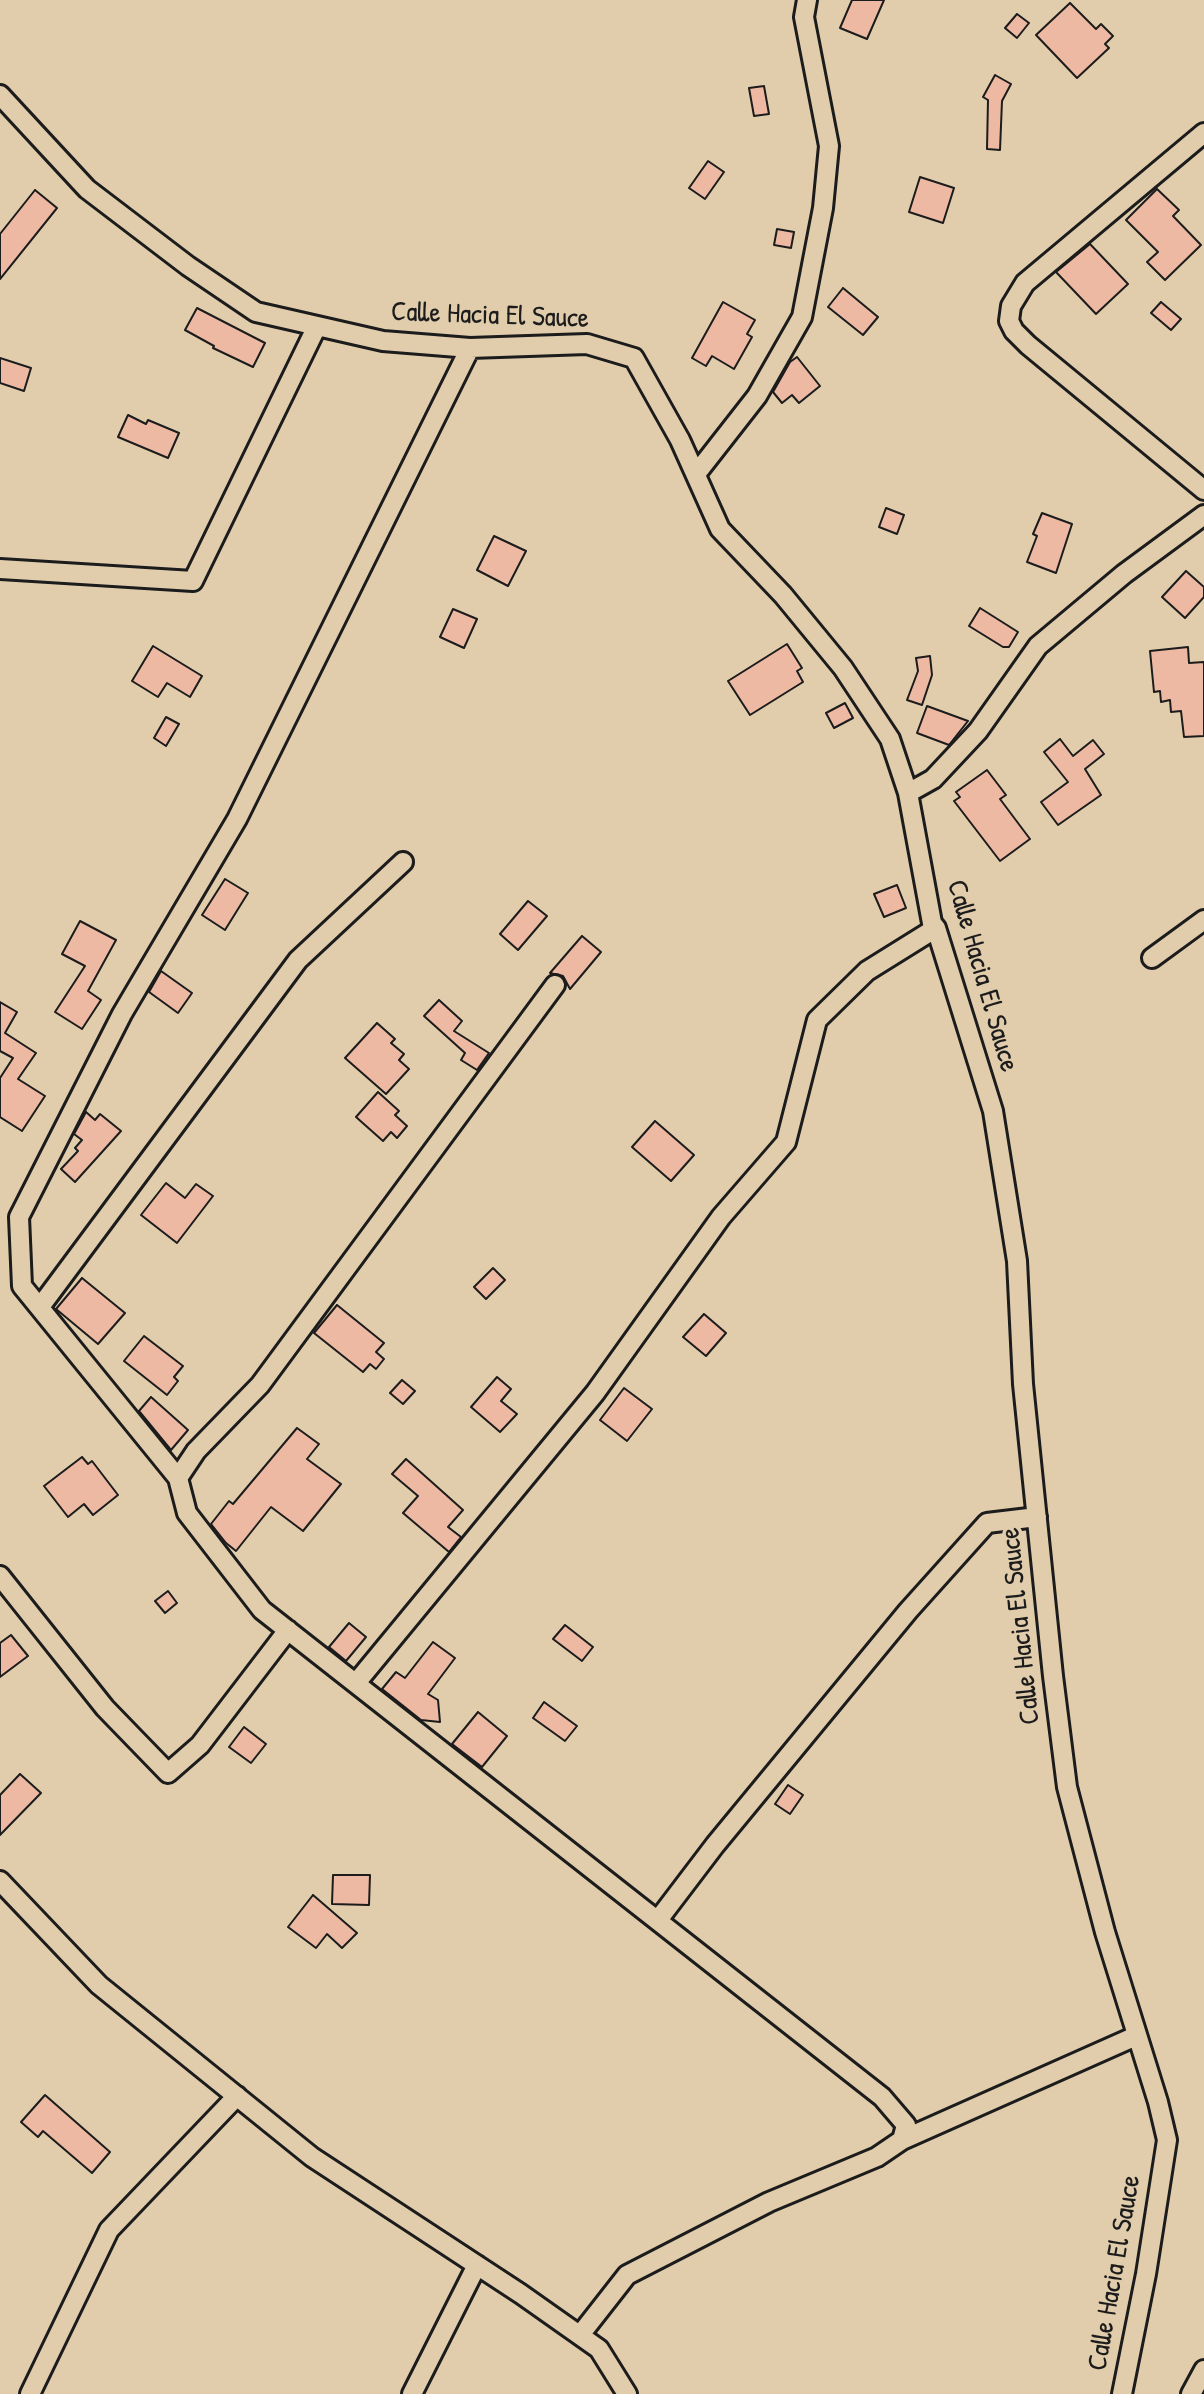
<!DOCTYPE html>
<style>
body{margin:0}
canvas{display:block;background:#e1cdac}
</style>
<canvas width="1204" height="2394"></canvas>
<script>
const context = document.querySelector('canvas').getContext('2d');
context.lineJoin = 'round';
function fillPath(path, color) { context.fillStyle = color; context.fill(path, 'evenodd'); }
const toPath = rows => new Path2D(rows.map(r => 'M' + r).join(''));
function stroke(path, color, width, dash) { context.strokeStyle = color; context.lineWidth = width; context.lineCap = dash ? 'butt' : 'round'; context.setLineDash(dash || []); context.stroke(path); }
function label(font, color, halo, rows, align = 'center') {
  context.font = font + ' "Patrick Hand",sans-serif'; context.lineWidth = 7; context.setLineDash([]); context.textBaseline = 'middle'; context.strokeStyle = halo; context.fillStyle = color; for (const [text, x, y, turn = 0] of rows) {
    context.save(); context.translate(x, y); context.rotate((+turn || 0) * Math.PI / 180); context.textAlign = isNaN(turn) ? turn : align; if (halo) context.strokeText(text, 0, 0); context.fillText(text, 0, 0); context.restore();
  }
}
const building = toPath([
 [852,0,884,0,867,39,840,28,852,0],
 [1070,3,1096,29,1101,24,1113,36,1105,44,1109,48,1077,78,1036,35,1070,3],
 [1017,14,1029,23,1017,38,1005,28,1017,14],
 [995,75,1011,84,1002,101,1000,150,987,149,988,100,983,97,995,75],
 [764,86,769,114,754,116,749,88,764,86],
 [708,161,724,172,705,199,689,188,708,161],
 [920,177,954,188,943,223,909,212,920,177],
 [1157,189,1179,210,1173,216,1201,245,1165,280,1147,262,1158,252,1126,220,1157,189],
 [35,190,57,208,0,279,0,234,35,190],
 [777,229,794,232,791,248,774,245,777,229],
 [1090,244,1128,284,1096,314,1056,272,1090,244],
 [843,288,878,317,863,335,828,307,843,288],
 [723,302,755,320,747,334,752,337,734,369,712,356,706,366,692,358,723,302],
 [1161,302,1181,319,1171,330,1151,313,1161,302],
 [197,308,265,343,253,367,213,348,214,346,185,330,197,308],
 [797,357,820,386,799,403,792,395,782,403,773,392,790,362,797,357],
 [0,358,31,368,24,391,0,383,0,358],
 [128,415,146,424,148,420,179,433,168,458,118,437,128,415],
 [886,508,904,515,897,534,879,527,886,508],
 [1042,513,1072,524,1056,573,1027,562,1037,536,1033,534,1042,513],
 [494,536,526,551,508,586,477,570,494,536],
 [1186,571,1204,587,1204,597,1185,618,1162,597,1186,571],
 [980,608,1018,632,1009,647,1003,647,969,626,980,608],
 [453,609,477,619,464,648,440,637,453,609],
 [787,644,802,668,797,671,803,682,750,715,728,681,787,644],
 [153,646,202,676,190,697,167,683,158,697,132,681,153,646],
 [1188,647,1189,663,1204,662,1204,736,1184,737,1181,711,1171,712,1170,700,1161,702,1160,691,1154,692,1150,651,1188,647],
 [930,656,932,675,922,705,907,700,918,671,916,658,930,656],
 [845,703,853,718,834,728,826,713,845,703],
 [927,706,968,721,949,745,917,733,927,706],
 [166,717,179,724,166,746,154,738,166,717],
 [1060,739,1073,756,1093,740,1104,754,1085,769,1101,795,1058,825,1041,802,1068,782,1044,752,1060,739],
 [987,770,1006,795,1000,799,1030,839,1000,861,954,801,960,797,956,792,987,770],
 [225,879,248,893,225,930,202,915,225,879],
 [897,885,906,908,884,917,874,894,897,885],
 [528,901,547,916,518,950,500,934,528,901],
 [80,921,116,940,88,991,101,1000,82,1029,55,1012,85,966,62,954,80,921],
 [582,936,601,952,570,989,563,976,550,973,582,936],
 [161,971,192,993,178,1013,149,992,161,971],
 [439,1000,462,1021,454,1031,489,1053,477,1070,461,1060,465,1053,424,1016,439,1000],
 [0,1002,17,1012,5,1033,36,1053,18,1079,45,1096,22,1131,0,1117,0,1078,13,1058,0,1051,0,1002],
 [377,1023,395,1039,391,1043,404,1054,399,1060,409,1069,386,1094,345,1058,377,1023],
 [378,1092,399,1111,395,1115,407,1126,397,1138,391,1132,383,1141,356,1117,378,1092],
 [86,1112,95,1120,100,1114,121,1131,75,1182,61,1169,78,1151,75,1148,82,1140,74,1134,86,1112],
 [655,1121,694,1155,671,1181,632,1147,655,1121],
 [166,1183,185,1198,196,1184,213,1196,177,1243,141,1215,166,1183],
 [493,1268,505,1280,486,1299,474,1287,493,1268],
 [82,1278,125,1313,98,1344,56,1309,82,1278],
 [337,1305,384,1343,376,1352,384,1359,376,1369,370,1364,363,1372,314,1333,337,1305],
 [704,1314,726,1333,706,1356,683,1337,704,1314],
 [144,1336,183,1366,174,1377,178,1381,167,1395,124,1361,144,1336],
 [497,1377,511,1389,501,1401,517,1414,500,1432,471,1407,497,1377],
 [402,1380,415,1391,403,1404,390,1393,402,1380],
 [624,1388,652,1409,627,1441,600,1420,624,1388],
 [151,1397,188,1430,171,1450,139,1411,151,1397],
 [297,1428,319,1444,307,1459,341,1484,303,1531,271,1507,236,1551,226,1543,211,1524,229,1501,233,1504,297,1428],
 [82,1457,88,1464,92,1461,118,1495,93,1515,84,1504,68,1517,44,1486,82,1457],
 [406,1459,463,1510,448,1527,461,1537,449,1552,403,1513,418,1496,392,1474,406,1459],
 [168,1591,177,1603,165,1613,155,1601,168,1591],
 [349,1623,366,1637,346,1661,329,1647,349,1623],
 [565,1625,593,1647,582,1661,553,1639,565,1625],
 [11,1635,28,1656,0,1677,0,1643,11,1635],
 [433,1642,455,1658,428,1694,438,1700,440,1722,421,1720,382,1689,396,1672,405,1678,433,1642],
 [544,1702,577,1726,565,1741,533,1718,544,1702],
 [478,1712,507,1736,482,1767,452,1744,478,1712],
 [244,1727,266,1744,251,1763,229,1747,244,1727],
 [20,1774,41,1793,0,1835,0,1795,20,1774],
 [788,1785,803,1795,790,1814,775,1804,788,1785],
 [333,1875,370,1875,369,1905,332,1904,333,1875],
 [313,1895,357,1933,342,1948,327,1934,316,1948,288,1927,313,1895],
 [45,2095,110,2152,92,2173,43,2131,38,2137,21,2122,45,2095]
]);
fillPath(building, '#eeb9a2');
stroke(building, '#1c1c1c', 2);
const street = toPath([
 [0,95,87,189,188,266,256,312,383,341,470,348,587,344,634,358,680,440,720,529,783,595,843,668,890,739,908,793,932,923,936,928,993,1111,1017,1261,1023,1384,1053,1676,1067,1787,1105,1932,1158,2102,1167,2140,1146,2274,1122,2394],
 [1204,133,1025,283,1011,306,1009,321,1014,331,1028,345,1204,490],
 [696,474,757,396,802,317,823,208,829,146,804,17,807,0],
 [0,569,193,581,317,326],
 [908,793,933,779,978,731,1038,646,1124,574,1204,515],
 [1152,958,1204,920],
 [555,985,260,1385,196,1451,178,1478,187,1513,262,1610,882,2097,906,2125,902,2140,877,2157,769,2202,627,2275,580,2335],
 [40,1307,298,960,403,862],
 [178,1478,22,1286,19,1217,122,1014,237,819,470,348],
 [0,1576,105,1708,168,1773,200,1745,288,1630],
 [356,1683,595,1393,721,1217,786,1142,817,1020,867,971,936,928],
 [0,1881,99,1985,312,2157,521,2294,599,2349,627,2394],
 [658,1920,715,1845,908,1611,987,1523,1037,1517],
 [902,2140,1136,2036],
 [30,2394,109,2230,237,2096],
 [412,2394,477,2265],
 [1191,2394,1204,2370]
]);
stroke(street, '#1c1c1c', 24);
stroke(street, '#e1cdac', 18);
label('28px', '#1c1c1c', '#e1cdac', [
 ["Calle Hacia El Sauce",490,316,2],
 ["Calle Hacia El Sauce",982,976,74],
 ["Calle Hacia El Sauce",1021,1626,-96],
 ["Calle Hacia El Sauce",1115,2273,-80]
]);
</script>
